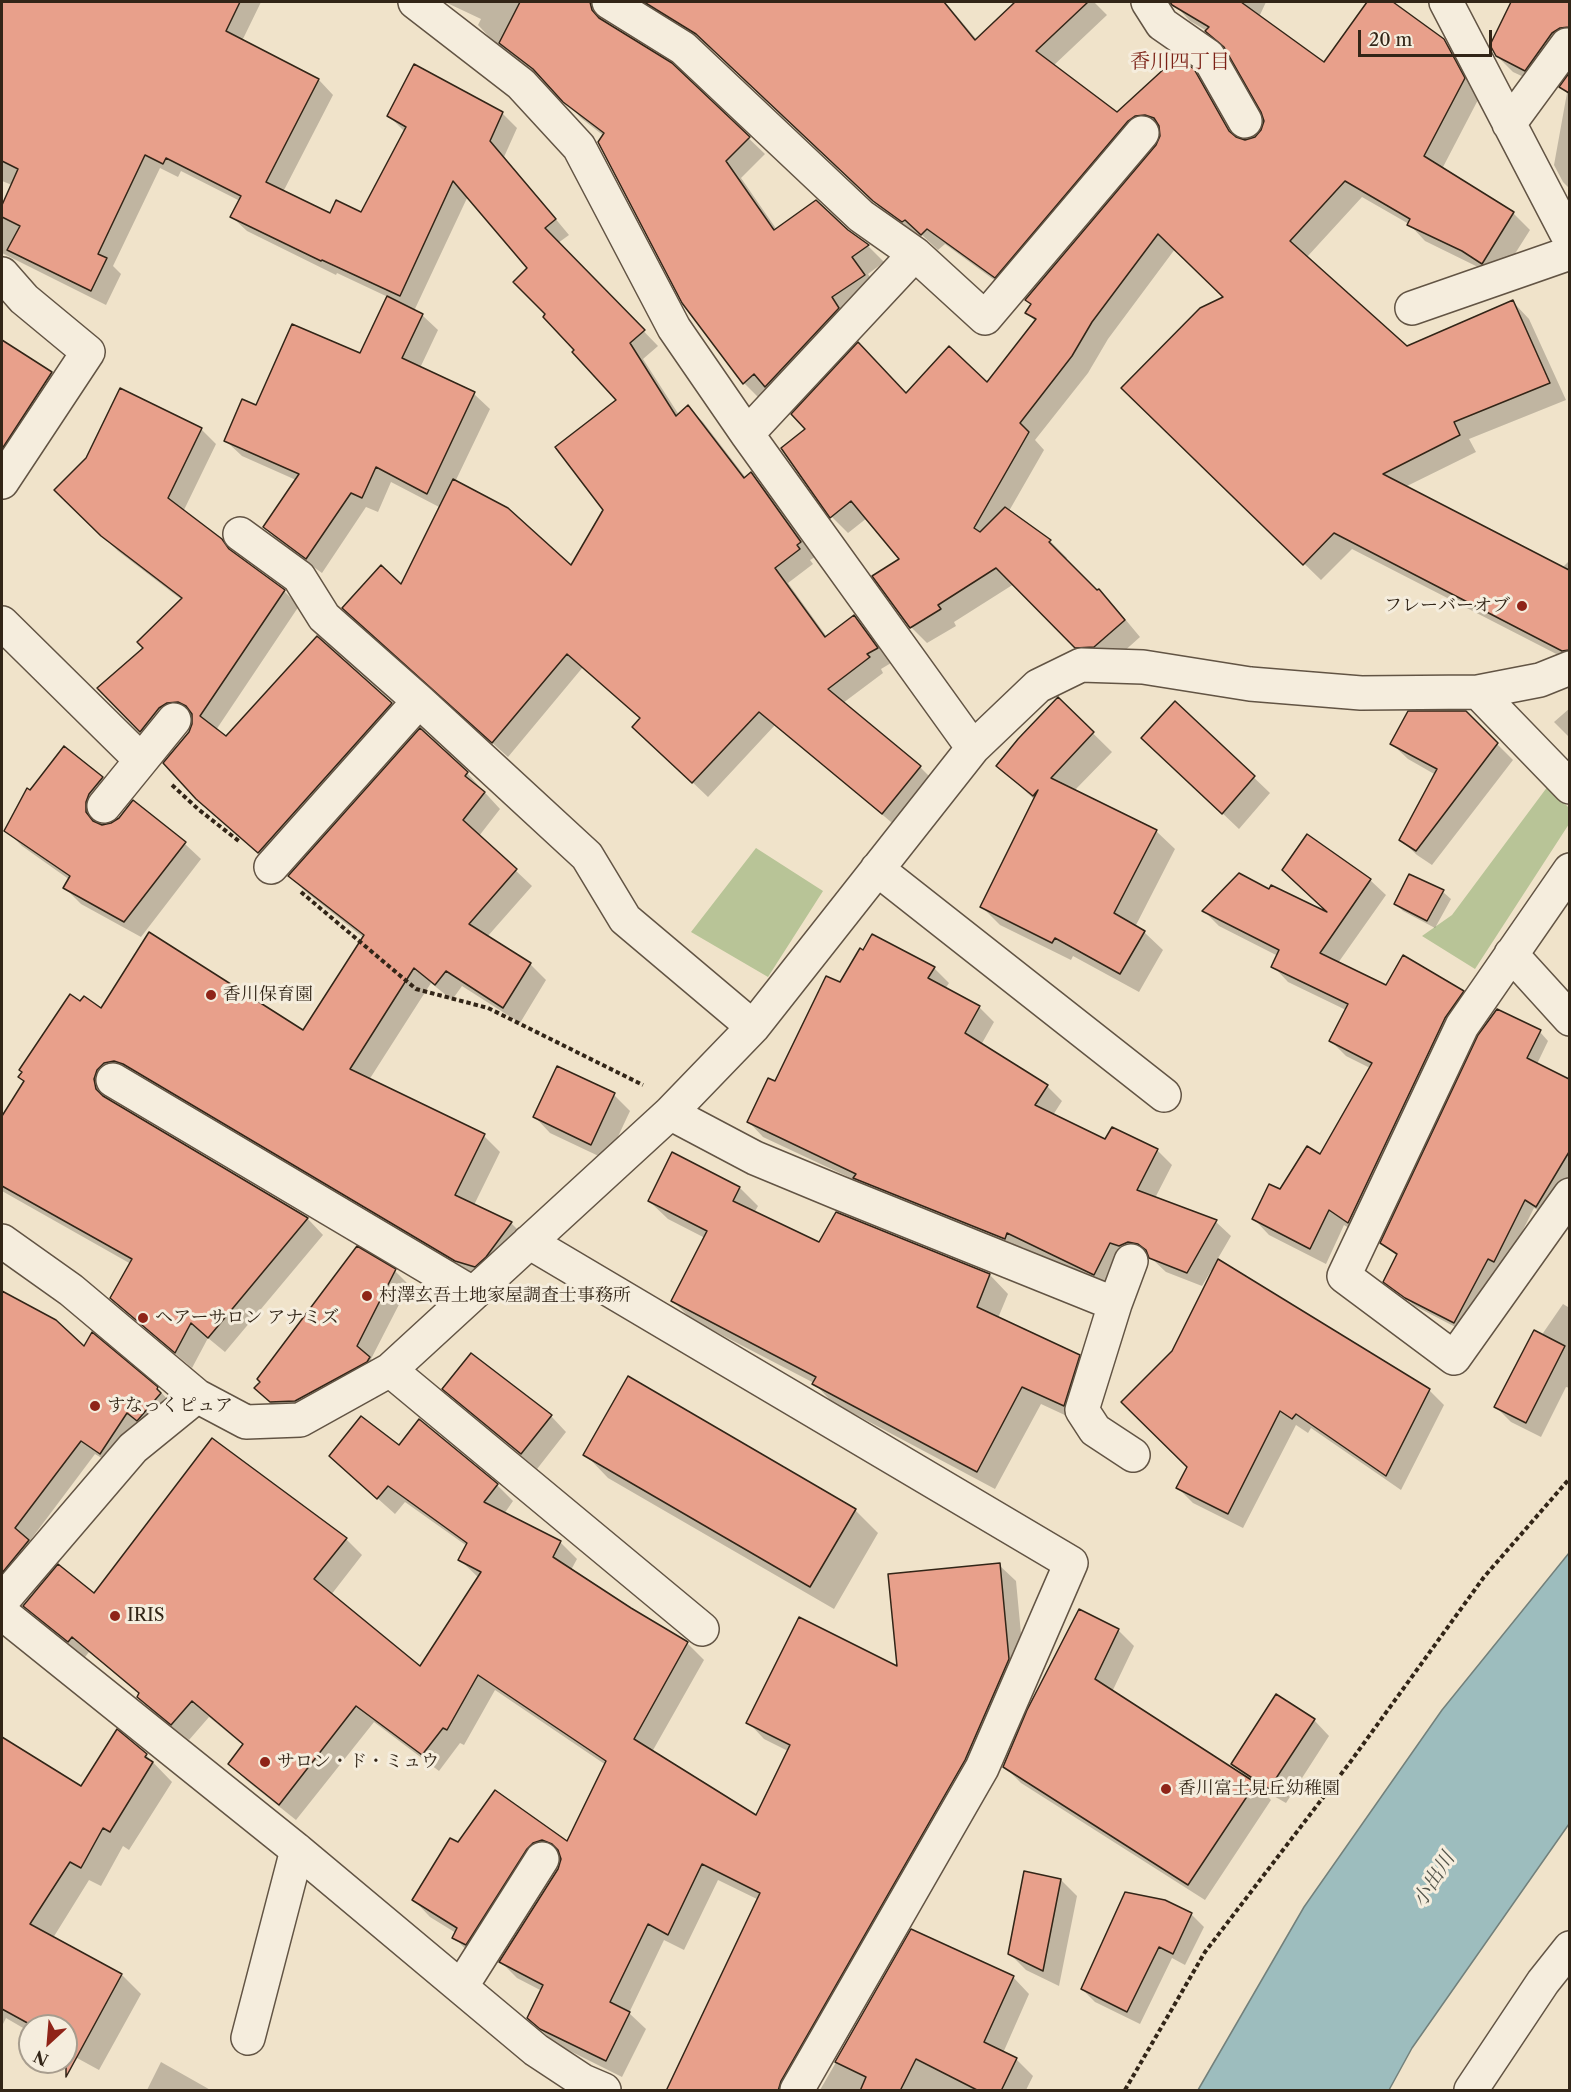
<!DOCTYPE html>
<meta charset="utf-8">
<style>
body{margin:0}
#map{position:relative;width:1571px;height:2092px;overflow:hidden;background:#f0e3ca;font-family:"Libre Caslon Text",serif}
canvas{display:block}
.frame{position:absolute;inset:0;border:3px solid #322517;pointer-events:none}
.north{position:absolute;left:18px;top:2014px;width:60px;height:60px;box-sizing:border-box;background:#f5eddd;border:2px solid #a79d8e;border-radius:50%;rotate:206deg;font-size:16px;font-weight:700;line-height:24px;text-align:center;color:#322517}
.north::after{content:'';display:block;margin:auto;width:21px;height:27px;background:#8f2418;clip-path:polygon(50% 0,100% 100%,50% 72%,0 100%)}
.scale{position:absolute;left:1358px;top:30px;width:134px;height:27px;box-sizing:border-box;border:3px solid #322517;border-top:0;padding-left:8px;font-size:18px;line-height:21px;white-space:nowrap;color:#322517;-webkit-text-stroke:4px #f5eddd;paint-order:stroke}
</style>
<div id="map">
<canvas width="1571" height="2092"></canvas>
<div class="frame"></div>
<div class="north">N</div>
<div class="scale">20 m</div>
</div>
<script>
const context = document.querySelector('canvas').getContext('2d');
context.lineJoin = 'round';
function fillPath(path, color) { context.fillStyle = color; context.fill(path, 'evenodd'); }
const toPath = rows => new Path2D(rows.map(r => 'M' + r).join(''));
function stroke(path, color, width, dash) { context.strokeStyle = color; context.lineWidth = width; context.lineCap = dash ? 'butt' : 'round'; context.setLineDash(dash || []); context.stroke(path); }
function label(font, color, halo, rows, align = 'center') {
  context.font = font + ' "Libre Caslon Text","Noto Serif JP",serif'; context.lineWidth = 6; context.setLineDash([]); context.textBaseline = 'middle'; context.strokeStyle = halo; context.fillStyle = color; for (const [text, x, y, turn = 0] of rows) {
    context.save(); context.translate(x, y); context.rotate((+turn || 0) * Math.PI / 180); context.textAlign = isNaN(turn) ? turn : align; if (halo) context.strokeText(text, 0, 0); context.fillText(text, 0, 0); context.restore();
  }
}
fillPath(toPath([
 [1548,786,1569,808,1569,824,1475,969,1422,936,1452,915],
 [756,848,823,891,768,977,691,932]
]), '#b8c497');
const water = toPath([
 [1569,1553,1569,1824,1412,2048,1389,2090,1198,2090,1304,1907,1442,1710,1569,1553]
]);
fillPath(water, '#9dbdbe');
stroke(water, '#72807b', 1.5);
fillPath(toPath([
 [2,2,261,2,242,41,319,80,333,95,283,192,331,215,362,214,405,132,389,116,502,113,517,128,504,157,569,235,558,243,658,346,643,359,679,415,688,407,703,422,746,478,751,474,766,489,815,557,810,560,813,564,788,583,827,637,854,617,869,632,891,663,881,669,883,673,843,703,920,767,935,782,897,827,775,725,708,797,649,741,641,719,583,667,508,757,359,623,401,586,441,508,391,482,378,512,366,507,322,573,280,543,265,527,296,480,242,456,226,441,256,407,360,355,388,297,337,273,336,275,247,231,232,217,240,201,181,171,178,177,160,168,113,266,121,274,106,305,2,253,2,208,12,185,2,181,2,123,12,103,2,98],
 [468,196,529,268,547,314,618,400,605,510,571,568,455,482,490,409,474,394,420,368,438,330,422,315,414,311],
 [445,2,618,2,606,18,608,25,671,64,765,154,741,178,777,230,847,231,868,246,884,262,868,274,880,292,760,399,744,383,604,136,581,118,547,82,494,42,478,25,481,19],
 [635,2,945,2,977,40,1018,2,1094,2,1107,15,1053,66,1117,114,1193,70,1210,87,1240,140,1244,141,1256,138,1262,132,1265,122,1263,111,1229,52,1207,31,1190,21,1174,4,1175,2,1266,2,1259,17,1324,64,1369,2,1391,2,1443,40,1460,57,1480,96,1442,169,1513,213,1530,230,1499,279,1480,268,1425,241,1409,224,1362,197,1307,257,1406,347,1513,302,1529,319,1566,400,1469,439,1476,452,1405,487,1562,568,1570,560,1570,661,1352,549,1321,580,1140,404,1225,298,1175,249,1108,339,1088,373,1035,440,1044,450,1009,511,1050,541,1067,558,1065,560,1115,607,1140,637,1111,663,1093,663,1014,584,954,622,956,626,927,643,911,627,901,559,867,518,848,533,832,517,906,395,987,384,1036,322,1027,313,1158,145,1161,130,1152,132,1012,293,945,244,938,250,922,235,919,237,891,218,711,48],
 [1513,2,1570,2,1570,48,1541,85,1513,72,1497,56,1491,45],
 [1570,76,1570,189,1563,182,1554,165,1567,93,1561,87],
 [2,342,51,373,66,388,2,475],
 [201,429,216,444,183,512,284,591,299,606,216,730,226,738,317,638,407,719,274,867,197,798,190,733,194,724,193,716,182,717,156,746,99,689,145,648,182,600,118,551,56,490],
 [1058,699,1112,752,1074,791,1156,831,1175,849,1135,927,1144,932,1163,950,1139,992,1073,956,1071,960,1000,925,982,907,1035,800,998,766],
 [1176,703,1270,793,1239,829,1159,753],
 [1570,708,1570,738,1554,722],
 [1465,712,1513,760,1432,865,1417,855,1401,840,1436,775,1408,759,1392,744],
 [64,748,102,778,118,794,101,819,101,826,112,825,120,819,133,802,185,844,201,859,141,937,81,904,65,888,70,880,22,846,6,830,30,792],
 [467,773,500,809,479,836,532,886,487,937,530,964,546,980,520,1023,462,986,452,1000,431,983,369,1080,484,1136,500,1152,474,1205,511,1223,527,1239,472,1277,110,1096,111,1102,308,1219,323,1235,225,1352,208,1338,192,1368,128,1314,112,1298,131,1264,2,1191,2,1122,25,1081,81,1004,101,1010,303,1032,364,938,306,892,290,876],
 [1370,880,1386,895,1338,963,1386,987,1463,992,1478,1007,1364,1237,1344,1225,1326,1264,1269,1235,1254,1219,1281,1191,1320,1156,1370,1068,1346,1056,1330,1040,1346,1010,1288,982,1273,966,1278,956,1219,926,1204,911,1269,891,1330,916],
 [1443,892,1451,899,1435,928,1403,911,1396,904],
 [934,968,949,983,945,989,979,1007,994,1022,981,1045,1047,1086,1062,1101,1053,1115,1106,1141,1157,1150,1172,1165,1155,1198,1216,1222,1231,1236,1217,1260,1429,1390,1444,1405,1401,1490,1311,1428,1308,1433,1296,1425,1243,1528,1193,1503,1178,1488,1189,1466,1173,1352,1213,1272,1211,1271,1202,1286,1166,1272,1151,1258,1144,1257,1109,1289,1022,1247,1020,1253,870,1193,859,1182,763,1137,749,1122,841,984],
 [1540,1032,1548,1041,1537,1064,1570,1081,1570,1174,1545,1214,1534,1208,1503,1270,1497,1267,1463,1331,1415,1306,1385,1281,1397,1256,1382,1243],
 [558,1068,614,1095,630,1111,607,1160,550,1133,535,1117],
 [740,1188,758,1206,754,1213,820,1244,836,1214,990,1275,1008,1294,998,1318,1079,1356,1097,1374,1082,1423,1041,1404,995,1489,832,1402,814,1383,691,1319,673,1301,705,1238,668,1219,649,1201],
 [395,1271,409,1285,371,1359,383,1372,286,1416,270,1402],
 [2,1293,55,1322,84,1348,157,1388,171,1403,115,1466,95,1454,29,1542,42,1555,2,1593],
 [1563,1304,1568,1307,1570,1305,1570,1388,1566,1387,1541,1437,1511,1422,1496,1407,1519,1368],
 [444,1389,551,1416,566,1432,537,1469,460,1405],
 [399,1447,497,1485,513,1501,504,1514,560,1542,577,1559,571,1570,687,1643,704,1660,652,1752,756,1817,788,1751,764,1739,748,1722,899,1669,999,1565,1016,1581,1025,1676,801,2090,667,2090,759,1900,718,1880,684,1950,664,1940,629,2013,646,2029,622,2077,558,2045,545,2034,528,2017,542,1991,517,1978,501,1962,559,1870,562,1857,550,1859,470,1954,454,1937,456,1933,430,1917,414,1900,458,1844,496,1792,568,1844,606,1765,495,1690,464,1745,460,1743,439,1771,374,1722,296,1820,246,1780,230,1763,244,1746,209,1717,189,1740,155,1714,139,1697,140,1695,89,1652,85,1657,41,1622,25,1606,95,1595,346,1539,362,1555,331,1595,420,1669,479,1578,460,1560,467,1546,405,1502,395,1514,348,1472],
 [585,1454,855,1510,878,1533,834,1609,608,1478],
 [1118,1630,1134,1646,1112,1692,1245,1776,1233,1764,1314,1720,1329,1736,1286,1803,1258,1787,1271,1800,1205,1900,1021,1783,1005,1767],
 [2,1739,82,1788,146,1755,172,1782,129,1850,123,1846,101,1886,89,1880,53,1938,122,1975,141,1994,99,2070,66,2052,66,2026,30,2026,30,2032,6,2018,2,2026],
 [1061,1880,1077,1896,1059,1986,1026,1970,1010,1954],
 [1165,1901,1191,1914,1204,1927,1185,1965,1172,1958,1140,2024,1095,2002,1082,1989],
 [912,1931,1013,1977,1029,1994,1003,2053,1016,2059,1033,2076,1026,2090,820,2090],
 [161,2062,207,2088,210,2090,147,2090]
]), '#0003');
const building = toPath([
 [2,2,240,2,226,31,319,79,266,182,330,213,336,200,361,212,406,127,387,116,414,64,503,112,490,141,556,219,545,228,645,330,630,343,676,416,688,405,744,478,751,472,801,542,797,545,800,549,775,568,825,637,854,615,878,648,867,654,870,657,828,689,921,766,882,814,759,712,692,783,632,727,640,718,567,654,492,743,342,608,381,565,401,584,453,479,508,508,571,565,603,510,555,447,616,400,572,352,574,350,543,317,545,314,513,282,527,268,453,181,400,296,322,260,321,261,230,217,241,196,166,158,163,164,145,155,98,254,107,258,91,291,7,250,20,226,2,217,2,205,18,169,2,161,2,2],
 [520,2,590,2,592,10,599,18,672,63,750,137,726,161,774,230,816,200,848,230,869,245,852,257,865,275,832,297,839,308,765,387,754,374,743,384,682,303,598,142,604,133,563,102,533,69,499,43,520,2],
 [644,2,944,2,975,40,1015,2,1088,2,1036,51,1117,112,1177,57,1194,69,1229,131,1236,137,1245,140,1255,137,1261,130,1264,121,1261,112,1224,47,1205,31,1209,27,1172,5,1170,2,1241,2,1324,62,1367,2,1393,2,1444,39,1465,78,1424,156,1514,212,1482,264,1462,251,1407,225,1410,219,1345,181,1290,241,1407,346,1513,300,1550,383,1454,422,1460,435,1383,474,1569,570,1569,650,1562,651,1334,533,1303,565,1121,388,1200,308,1223,297,1158,234,1092,322,1072,356,1020,423,1029,432,974,528,980,532,1005,507,1051,540,1049,542,1097,590,1099,589,1125,620,1094,647,1075,648,996,568,938,605,941,609,910,628,872,576,899,559,851,501,830,518,781,448,805,429,791,414,858,342,906,393,949,346,987,382,1036,319,1025,313,1031,304,1025,300,1156,145,1160,136,1159,126,1154,118,1145,115,1135,116,1128,121,995,278,927,229,921,235,905,220,902,222,873,201,696,34,644,2],
 [1511,2,1569,2,1569,27,1560,28,1552,33,1525,71,1496,56,1490,45,1511,2],
 [1569,73,1569,93,1559,87,1569,73],
 [387,296,423,314,402,358,475,392,427,494,376,467,362,498,351,493,306,559,263,527,299,474,224,441,242,399,256,405,292,324,360,353,387,296],
 [2,340,52,372,2,449,2,340],
 [120,388,202,428,168,498,222,539,229,549,285,590,200,716,226,736,317,636,392,703,258,853,196,799,163,763,189,732,192,724,192,714,186,706,178,702,167,703,159,708,140,732,97,688,143,648,137,642,182,598,101,536,54,490,86,458,120,388],
 [1058,697,1094,732,1051,778,1157,830,1114,913,1145,931,1120,974,1055,938,1052,943,980,907,1038,790,1033,796,996,766,1018,739,1058,697],
 [1175,701,1255,776,1222,814,1141,738,1175,701],
 [1408,711,1466,711,1498,743,1416,851,1399,840,1437,769,1390,744,1408,711],
 [420,728,468,772,465,776,485,792,463,820,517,869,469,924,531,963,503,1008,446,971,435,985,414,968,350,1069,485,1134,455,1195,512,1222,486,1257,475,1267,455,1261,123,1064,114,1061,104,1063,97,1070,94,1079,96,1089,103,1096,308,1218,208,1338,191,1323,175,1353,110,1298,132,1259,2,1186,2,1116,24,1081,18,1077,22,1072,19,1070,70,994,80,1001,84,996,101,1008,149,932,303,1030,364,935,288,876,420,728],
 [64,746,103,777,89,794,86,802,86,812,93,821,102,825,111,823,119,818,133,800,186,842,124,922,63,888,70,876,4,831,27,788,30,790,64,746],
 [1307,834,1371,879,1320,953,1386,985,1403,955,1464,991,1445,1018,1348,1223,1329,1210,1310,1249,1252,1219,1269,1184,1280,1189,1307,1146,1320,1154,1372,1063,1329,1041,1348,1004,1271,967,1279,950,1202,911,1239,873,1269,889,1271,885,1327,912,1282,870,1307,834],
 [1409,874,1444,890,1427,921,1394,904,1409,874],
 [872,934,935,967,928,978,980,1006,965,1033,1048,1085,1035,1105,1105,1139,1112,1127,1158,1149,1137,1190,1217,1220,1187,1273,1149,1258,1146,1250,1138,1244,1128,1242,1119,1246,1110,1243,1094,1275,1007,1233,1005,1239,853,1178,856,1174,747,1122,768,1078,775,1081,826,976,840,982,860,948,863,950,872,934],
 [1497,1009,1541,1030,1527,1058,1569,1079,1569,1152,1536,1207,1525,1200,1494,1262,1488,1259,1454,1323,1405,1298,1383,1282,1397,1254,1380,1243,1478,1035,1497,1009],
 [557,1066,615,1093,591,1145,533,1117,557,1066],
 [672,1152,740,1187,733,1201,819,1242,836,1212,990,1274,977,1307,1080,1355,1064,1406,1022,1387,977,1472,812,1384,816,1377,671,1301,707,1231,648,1201,672,1152],
 [357,1246,396,1269,357,1346,370,1357,367,1362,295,1401,270,1402,254,1388,260,1382,257,1379,357,1246],
 [1218,1259,1430,1389,1386,1476,1296,1414,1292,1419,1280,1411,1228,1514,1176,1488,1187,1467,1121,1402,1172,1351,1218,1259],
 [2,1291,56,1320,84,1346,92,1332,158,1387,157,1389,161,1393,137,1421,127,1413,100,1454,81,1441,15,1528,29,1540,2,1573,2,1291],
 [1534,1330,1565,1346,1526,1423,1494,1407,1534,1330],
 [471,1353,552,1415,521,1454,442,1389,471,1353],
 [628,1376,856,1509,810,1587,583,1455,628,1376],
 [361,1416,399,1445,419,1419,498,1484,484,1502,561,1541,553,1557,631,1608,688,1642,634,1739,756,1815,790,1745,746,1723,799,1617,897,1666,888,1574,1000,1563,1009,1659,965,1760,781,2081,778,2091,666,2091,760,1893,702,1864,668,1935,648,1924,610,2002,630,2012,606,2061,540,2029,527,2018,543,1985,499,1962,558,1869,561,1859,558,1850,552,1844,542,1840,533,1843,527,1849,466,1945,452,1938,457,1928,412,1900,450,1838,458,1842,495,1790,567,1841,606,1761,478,1675,447,1730,443,1728,422,1755,356,1706,279,1805,228,1764,243,1744,192,1701,171,1725,137,1697,139,1693,72,1637,68,1642,23,1606,58,1564,94,1593,212,1438,347,1538,314,1579,420,1666,481,1572,458,1560,467,1543,388,1486,377,1499,329,1456,361,1416],
 [1079,1609,1119,1629,1095,1679,1256,1783,1188,1885,1003,1767,1027,1710,1079,1609],
 [1276,1694,1315,1719,1269,1789,1231,1764,1276,1694],
 [117,1729,147,1754,145,1757,153,1762,110,1832,103,1828,81,1868,70,1862,30,1924,122,1974,66,2077,66,2026,33,2026,2,2009,2,1737,81,1786,117,1729],
 [1024,1871,1061,1879,1043,1971,1008,1954,1024,1871],
 [1125,1892,1165,1900,1192,1913,1173,1954,1159,1947,1127,2012,1081,1989,1125,1892],
 [911,1929,1014,1976,984,2042,1017,2058,1001,2091,979,2091,916,2059,900,2091,860,2091,866,2077,835,2062,911,1929]
]);
fillPath(building, '#e8a08b');
stroke(building, '#322517', 1.5);
const minor = toPath([
 [415,2,521,84,579,147,674,328,747,434,973,748],
 [609,2,683,48,861,216,915,254,985,318,1142,133],
 [1148,2,1162,24,1208,56,1245,121],
 [1446,2,1570,240],
 [1509,124,1567,45,1570,47],
 [2,274,24,299,88,352,2,482],
 [1412,308,1570,253],
 [747,434,915,254],
 [240,534,299,577,324,617,419,701,587,856,625,919,753,1027],
 [2,623,141,760],
 [1478,692,1570,787],
 [104,806,174,720],
 [271,867,419,701],
 [877,869,1164,1095],
 [1570,870,1462,1026,1344,1276,1454,1358,1570,1195],
 [1511,954,1570,1019],
 [113,1080,472,1293],
 [670,1113,755,1158,837,1192,1115,1304],
 [2,1241,71,1290,197,1396,246,1422,300,1420,390,1370,670,1113,753,1027,973,748,1038,686,1081,665,1143,667,1250,684,1361,693,1478,692,1540,680,1570,668],
 [529,1242,1071,1563,982,1768,797,2090],
 [1131,1261,1115,1304,1082,1410,1095,1430,1133,1455],
 [390,1370,702,1629],
 [2,1601,133,1448,197,1396],
 [2,1613,297,1850,536,2050,583,2081,604,2090],
 [461,1987,542,1859],
 [248,2038,297,1850],
 [1471,2090,1543,1982,1570,1948]
]);
stroke(minor, '#625444', 36);
stroke(toPath([
 [172,785,198,809,240,842],
 [301,892,416,989,488,1008,643,1085],
 [1125,2090,1205,1952,1351,1761,1484,1577,1570,1478]
]), '#322517', 4, [4.5, 3]);
stroke(minor, '#f5eddd', 33);
for (const [x, y, r, color] of [
 [1522,606,6,"#8f2418"],
 [211,995,6,"#8f2418"],
 [367,1296,6,"#8f2418"],
 [143,1318,6,"#8f2418"],
 [95,1406,6,"#8f2418"],
 [115,1616,6,"#8f2418"],
 [265,1762,6,"#8f2418"],
 [1166,1789,6,"#8f2418"]
]) { const dot = new Path2D(); dot.arc(x, y, r, 0, 2 * Math.PI); context.fillStyle = color; context.fill(dot); stroke(dot, '#f5eddd', 2); }
label('18px', '#322517', '#f5eddd', [
 ["フレーバーオブ",1510,606,"right"],
 ["香川保育園",223,995],
 ["村澤玄吾土地家屋調査士事務所",379,1296],
 ["ヘアーサロン アナミズ",155,1318],
 ["すなっくピュア",107,1406],
 ["IRIS",127,1616],
 ["サロン・ド・ミュウ",277,1762],
 ["香川富士見丘幼稚園",1178,1789]
], 'left');
label('20px', '#7a1f14', '#f5eddd', [
 ["香川四丁目",1180,62]
]);
label('italic 20px', '#525349', '#f5eddd', [
 ["小出川",1434,1880,-58]
]);
</script>
